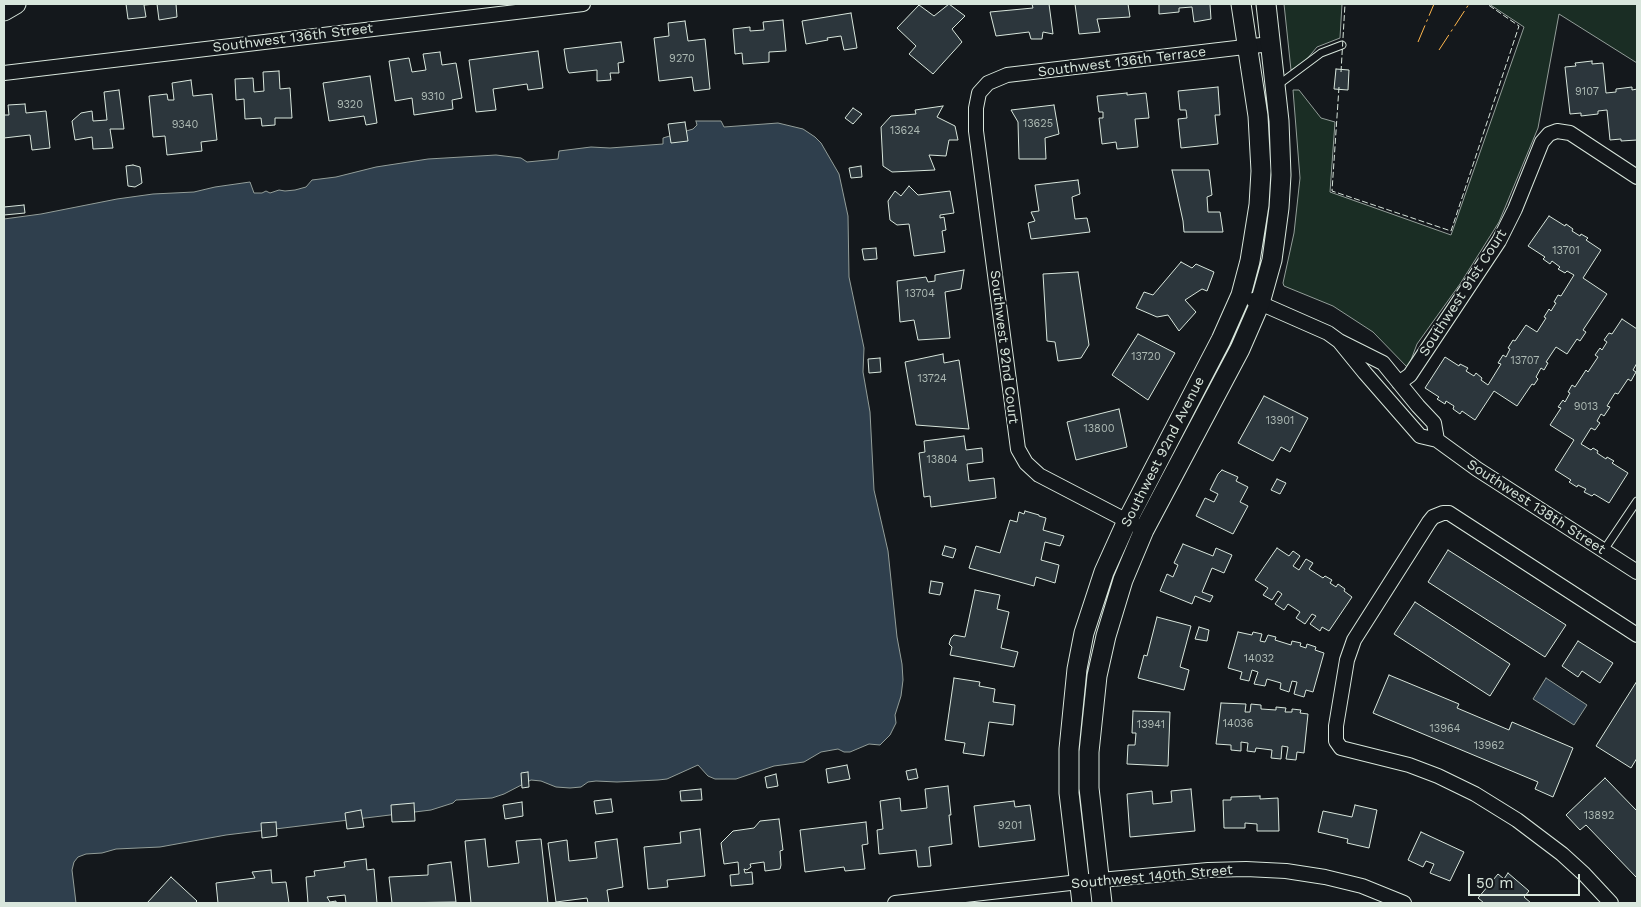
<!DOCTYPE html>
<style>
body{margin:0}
#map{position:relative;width:1641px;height:907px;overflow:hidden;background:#14181c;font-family:"Work Sans",sans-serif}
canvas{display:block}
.frame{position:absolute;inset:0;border:5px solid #d8e6dc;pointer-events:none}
.scale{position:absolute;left:1468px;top:874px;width:112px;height:22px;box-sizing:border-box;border:2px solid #d8e6dc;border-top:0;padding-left:6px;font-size:15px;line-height:18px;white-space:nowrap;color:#d8e6dc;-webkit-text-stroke:4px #14181c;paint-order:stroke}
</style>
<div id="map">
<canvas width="1641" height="907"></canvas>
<div class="frame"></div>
<div class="scale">50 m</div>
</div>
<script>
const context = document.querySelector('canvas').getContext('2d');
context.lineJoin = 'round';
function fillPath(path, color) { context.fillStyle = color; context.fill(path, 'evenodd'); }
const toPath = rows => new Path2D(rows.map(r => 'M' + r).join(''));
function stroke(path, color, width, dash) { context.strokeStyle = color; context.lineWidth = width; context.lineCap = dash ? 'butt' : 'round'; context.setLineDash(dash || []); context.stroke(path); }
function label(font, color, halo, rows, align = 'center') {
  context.font = font + ' "Work Sans",sans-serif'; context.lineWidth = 4; context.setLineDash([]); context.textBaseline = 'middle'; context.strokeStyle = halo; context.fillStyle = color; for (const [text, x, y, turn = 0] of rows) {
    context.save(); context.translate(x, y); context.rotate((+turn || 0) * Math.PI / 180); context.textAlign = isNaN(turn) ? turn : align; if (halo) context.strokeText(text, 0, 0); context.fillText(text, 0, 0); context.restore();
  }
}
const green = toPath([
 [1284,4,1342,4,1340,38,1317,47,1302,65,1291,70,1284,4],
 [1489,4,1637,4,1637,63,1559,14,1538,128,1499,222,1460,284,1417,344,1408,368,1373,332,1333,306,1284,286,1283,283,1294,233,1300,178,1293,90,1299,90,1321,118,1335,122,1330,192,1451,235,1524,27,1489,4]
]);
fillPath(green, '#1a2d24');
stroke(green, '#939e99', 1);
const water = toPath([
 [696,121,721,121,724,127,778,123,803,129,815,137,821,143,839,174,848,216,849,277,864,348,863,372,870,412,874,490,888,551,897,637,902,664,903,680,901,696,895,715,896,723,890,735,880,745,869,744,850,752,844,752,838,749,821,752,804,762,774,766,736,779,715,779,708,776,698,765,667,779,658,780,617,782,596,781,588,782,581,787,570,788,556,787,541,781,531,780,504,794,492,798,456,800,453,803,431,810,226,835,160,847,116,849,102,853,86,854,78,857,74,862,72,870,76,903,4,903,4,219,41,214,117,199,153,194,194,192,215,187,250,182,254,193,262,193,266,191,270,193,279,190,285,191,295,190,306,187,312,180,336,177,376,167,428,159,496,155,521,158,527,162,558,159,559,151,591,147,610,148,663,144,663,138,693,129,697,125,696,121],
 [1546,678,1587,705,1574,725,1533,699,1546,678]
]);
fillPath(water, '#2f3f4d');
stroke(water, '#939e99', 1);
const building = toPath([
 [126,4,156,4,144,5,146,17,128,19,126,4],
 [157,4,176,4,177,17,159,20,157,4],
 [949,4,965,16,952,29,962,42,933,74,909,54,916,46,897,28,919,5,934,16,949,4],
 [1032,4,1049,4,1053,34,1043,32,1042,39,1031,39,1029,32,996,36,990,12,1033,8,1032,4],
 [1075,4,1128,4,1130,17,1097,19,1100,32,1079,34,1075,4],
 [1159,4,1210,4,1211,19,1194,22,1192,7,1179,8,1179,12,1159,14,1159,4],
 [851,13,857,48,844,50,841,36,827,38,828,40,806,44,802,21,851,13],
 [783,20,786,51,769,52,769,62,743,64,742,53,735,54,733,29,750,27,750,31,764,30,763,22,783,20],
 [685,21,688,41,705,39,710,89,694,91,692,77,659,81,654,38,669,36,668,23,685,21],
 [621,42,624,62,618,63,619,73,610,73,611,80,597,81,597,70,569,73,567,69,564,49,621,42],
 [538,51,543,88,528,90,527,84,493,89,496,110,476,112,469,60,538,51],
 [440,52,442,65,456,63,462,98,452,100,453,109,414,115,412,98,395,101,389,61,409,58,412,72,426,70,423,54,440,52],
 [1592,61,1592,64,1603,63,1606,93,1616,92,1616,89,1632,87,1632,90,1637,89,1637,140,1621,141,1621,139,1610,140,1607,110,1598,111,1598,114,1581,116,1581,113,1570,114,1565,67,1576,66,1575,63,1592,61],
 [1336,69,1349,70,1348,90,1334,89,1336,69],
 [279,71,280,89,290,88,292,118,275,118,275,125,262,126,261,118,245,119,244,99,236,100,235,79,253,78,254,92,264,91,263,72,279,71],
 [370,76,377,123,366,125,364,116,329,121,323,83,370,76],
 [191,80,193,96,212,94,217,140,201,142,202,151,167,155,165,136,153,137,149,96,167,94,168,100,174,100,172,83,191,80],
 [1218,87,1220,115,1215,115,1218,144,1181,148,1178,119,1187,118,1186,110,1180,110,1178,91,1218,87],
 [119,90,124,129,110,129,113,148,93,149,92,137,75,140,72,121,81,113,92,111,93,121,107,120,104,92,119,90],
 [1127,93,1127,95,1146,93,1149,118,1135,119,1138,147,1117,149,1116,142,1102,144,1099,118,1103,118,1103,112,1099,112,1097,96,1127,93],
 [25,104,26,113,46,111,50,148,32,150,30,135,4,138,4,115,9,115,8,105,25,104],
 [1054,105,1059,134,1045,138,1046,159,1019,159,1018,122,1011,110,1054,105],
 [943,106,937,117,955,126,958,140,949,140,946,156,929,155,935,170,892,172,883,166,881,127,891,116,916,114,915,110,943,106],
 [853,108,862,114,853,124,845,118,853,108],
 [685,122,688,141,671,143,668,124,685,122],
 [133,165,140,167,142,183,135,187,128,186,126,166,133,165],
 [861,166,862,177,851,178,849,168,861,166],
 [1172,170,1209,170,1212,195,1207,197,1208,212,1220,212,1223,232,1184,232,1183,221,1172,170],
 [1078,180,1080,194,1072,197,1075,219,1087,218,1090,232,1031,239,1028,223,1035,221,1031,212,1039,211,1035,185,1078,180],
 [909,186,918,195,950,191,954,213,940,215,940,218,944,217,946,230,942,231,945,252,914,256,909,224,897,225,890,220,888,201,895,191,901,196,909,186],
 [24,205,25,213,4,215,4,207,24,205],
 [1549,216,1565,226,1566,224,1573,229,1572,231,1580,236,1581,234,1588,238,1586,240,1601,250,1583,278,1607,294,1583,330,1586,332,1580,341,1577,339,1567,354,1556,347,1546,362,1548,363,1544,370,1541,368,1536,377,1538,379,1534,385,1532,384,1517,406,1494,391,1475,420,1462,411,1460,414,1453,409,1454,406,1446,401,1445,404,1437,399,1439,397,1425,388,1445,357,1459,366,1460,364,1468,368,1466,371,1474,376,1476,373,1482,378,1481,380,1488,385,1501,364,1498,363,1503,355,1506,357,1510,349,1508,348,1513,340,1515,341,1526,325,1537,332,1546,318,1544,317,1549,309,1551,311,1556,303,1554,302,1558,295,1561,296,1574,275,1567,271,1565,273,1558,269,1560,267,1552,261,1550,264,1543,259,1545,257,1528,246,1549,216],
 [876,248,877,259,864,260,862,249,876,248],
 [1181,262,1192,268,1196,264,1214,272,1207,291,1202,289,1185,300,1196,312,1179,331,1168,315,1157,317,1136,308,1144,292,1153,295,1181,262],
 [964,270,961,289,945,292,950,338,918,340,914,320,900,322,897,281,926,277,928,282,935,281,935,275,964,270],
 [1078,272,1089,345,1081,358,1058,361,1055,342,1047,341,1043,274,1078,272],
 [1622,319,1637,329,1637,363,1633,370,1636,372,1631,381,1628,379,1618,394,1615,393,1607,406,1610,407,1604,416,1601,414,1597,421,1600,423,1595,430,1591,428,1581,444,1591,450,1593,448,1598,451,1597,453,1606,459,1607,457,1614,461,1612,463,1628,473,1609,503,1594,494,1592,496,1584,492,1586,489,1578,485,1577,487,1569,482,1571,480,1555,470,1574,440,1550,425,1561,408,1558,407,1563,400,1565,402,1570,393,1568,392,1572,385,1575,387,1586,370,1588,372,1598,357,1595,355,1600,348,1602,350,1607,342,1604,340,1609,333,1612,334,1622,319],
 [1138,334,1175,353,1148,400,1112,375,1138,334],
 [943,354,944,363,959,360,969,429,916,425,905,362,943,354],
 [880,358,881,372,869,373,868,359,880,358],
 [1264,396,1308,418,1290,452,1281,447,1273,461,1238,443,1264,396],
 [1119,409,1127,447,1076,460,1067,422,1119,409],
 [964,436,966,450,982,448,983,462,967,464,969,481,994,478,996,498,931,507,930,496,924,497,919,453,925,452,924,441,964,436],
 [1222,470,1238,477,1236,481,1248,487,1240,502,1248,506,1233,534,1196,516,1205,498,1214,502,1218,494,1210,490,1218,474,1222,470],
 [1277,479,1286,483,1280,494,1271,490,1277,479],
 [1025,511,1039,515,1039,516,1046,518,1043,530,1064,536,1060,546,1045,542,1041,560,1059,565,1055,583,1036,577,1034,586,969,568,976,546,1000,553,1010,520,1017,522,1019,512,1024,514,1025,511],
 [1183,544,1213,556,1216,548,1232,555,1224,573,1212,568,1202,592,1213,596,1210,602,1195,596,1192,604,1160,591,1167,574,1173,577,1178,565,1174,563,1183,544],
 [945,546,956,549,953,558,942,555,945,546],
 [1277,548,1289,556,1293,551,1300,556,1293,566,1299,570,1306,559,1313,563,1309,569,1323,578,1325,576,1332,580,1330,583,1336,587,1338,584,1345,589,1344,591,1352,597,1329,631,1322,627,1320,631,1310,624,1316,616,1312,614,1305,624,1296,618,1300,612,1288,604,1284,610,1275,604,1282,594,1278,591,1272,600,1263,595,1268,588,1255,580,1277,548],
 [1448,550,1566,625,1545,657,1428,582,1448,550],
 [931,581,943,583,940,595,929,593,931,581],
 [975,590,1000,595,997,609,1009,612,1001,648,1018,652,1014,667,950,655,952,647,949,644,951,638,954,635,965,637,975,590],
 [1415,602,1510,664,1490,696,1394,634,1415,602],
 [1157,617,1191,626,1180,667,1189,670,1184,690,1138,678,1144,655,1147,656,1157,617],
 [1199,627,1209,630,1207,641,1195,639,1199,627],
 [1238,632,1252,635,1253,632,1262,634,1260,641,1265,642,1268,635,1276,637,1275,640,1291,645,1292,641,1301,643,1300,646,1306,648,1307,644,1316,647,1315,650,1324,653,1313,692,1306,690,1304,697,1294,694,1297,682,1292,681,1289,692,1280,689,1281,683,1267,679,1265,686,1254,684,1258,672,1252,670,1249,681,1240,679,1242,672,1228,668,1238,632],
 [1578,641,1613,663,1600,683,1582,671,1578,677,1562,666,1578,641],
 [1389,675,1459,704,1457,708,1509,730,1512,722,1573,748,1553,797,1535,789,1538,782,1373,713,1389,675],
 [954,678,980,682,979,686,995,689,993,702,1015,705,1013,725,989,722,984,756,963,753,965,743,945,740,954,678],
 [1637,681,1637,758,1631,768,1596,746,1637,681],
 [1221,703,1246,704,1245,712,1250,712,1251,704,1261,705,1261,709,1276,710,1276,707,1286,708,1285,712,1292,712,1292,709,1301,710,1300,713,1308,714,1304,753,1297,752,1296,760,1286,759,1288,747,1282,746,1281,759,1271,758,1272,750,1256,748,1255,752,1247,751,1248,743,1241,742,1241,751,1231,750,1231,745,1216,744,1221,703],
 [1133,711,1170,712,1168,766,1127,764,1128,745,1135,745,1136,733,1132,733,1133,711],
 [847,765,850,779,828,783,826,769,847,765],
 [916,769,918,778,908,780,906,771,916,769],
 [528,772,529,787,522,788,521,773,528,772],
 [776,774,778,786,767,788,765,777,776,774],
 [1605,778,1637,811,1637,878,1586,825,1580,830,1566,815,1605,778],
 [948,786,951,815,949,815,952,844,929,847,931,866,918,867,916,850,879,854,877,830,883,829,880,801,900,798,901,811,927,808,925,789,948,786],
 [701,789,702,800,681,801,680,791,701,789],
 [1191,789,1195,831,1130,837,1127,794,1152,791,1153,804,1172,802,1171,791,1191,789],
 [1260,796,1260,799,1278,798,1279,831,1257,831,1257,824,1245,823,1245,828,1224,828,1223,800,1231,800,1231,797,1260,796],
 [611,799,613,812,596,814,594,801,611,799],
 [1014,801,1015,807,1030,805,1035,840,979,847,974,806,1014,801],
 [522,802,523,816,505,819,503,805,522,802],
 [414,803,415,821,392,822,391,805,414,803],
 [1355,805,1377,810,1369,848,1347,843,1348,839,1318,832,1323,811,1352,817,1355,805],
 [361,810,364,827,347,829,345,813,361,810],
 [779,819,783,850,780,851,781,865,780,869,765,871,764,862,750,864,751,867,747,870,744,869,745,873,752,872,753,884,731,886,730,875,739,874,738,862,724,864,721,843,733,831,754,828,760,821,779,819],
 [276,822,277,836,262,838,261,823,276,822],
 [866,822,868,844,862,845,865,869,845,871,844,867,805,872,800,830,866,822],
 [700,829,705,876,667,880,668,887,648,889,644,847,681,843,680,832,700,829],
 [1421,832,1464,852,1450,881,1430,873,1434,864,1426,861,1423,867,1408,860,1421,832],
 [485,839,488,867,519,863,516,841,541,839,548,903,471,903,465,841,485,839],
 [617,839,623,887,607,890,609,903,588,903,587,898,556,902,548,843,567,840,569,861,597,858,595,842,617,839],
 [366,859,367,870,374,869,377,903,346,903,345,895,327,897,330,902,336,901,336,903,308,903,306,877,315,876,314,871,345,867,344,862,366,859],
 [451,862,456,902,392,903,389,877,428,875,428,865,451,862],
 [271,870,272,883,286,882,289,903,218,903,216,883,255,878,252,872,271,870],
 [1508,873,1529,891,1524,897,1531,903,1484,903,1478,898,1498,874,1504,879,1508,873],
 [171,877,197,901,195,903,147,903,171,877]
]);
fillPath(building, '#2c363c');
stroke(building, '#d8e6dc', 1);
const lane = toPath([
 [1278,85,1321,53,1342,45],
 [1604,550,1637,501]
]);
const street = toPath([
 [4,73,583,4],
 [1253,300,1328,333,1339,341,1383,363,1418,406,1434,423,1437,440],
 [1339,341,1365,373,1420,436,1437,440,1477,469,1637,572],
 [1399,383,1410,375,1499,241,1515,209,1542,142,1549,134,1557,131,1570,133,1637,177],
 [1135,525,1039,475,1026,463,1018,449,976,131,976,108,979,93,988,83,1007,75,1270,44],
 [895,903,1079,882,1208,870,1246,869,1286,871,1325,877,1362,886,1404,903],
 [1611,903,1584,874,1562,854,1517,820,1475,794,1438,776,1409,765,1341,748,1336,741,1336,726,1347,660,1354,640,1429,522,1433,517,1443,513,1449,513,1637,635]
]);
const secondary = toPath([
 [4,11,16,4],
 [1082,903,1069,793,1069,749,1077,669,1084,633,1104,572,1127,521,1221,340,1241,295,1250,261,1259,205,1261,171,1258,116,1241,4],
 [1102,903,1089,788,1089,752,1097,676,1106,636,1123,580,1144,530,1240,349,1260,303,1272,260,1279,208,1281,175,1279,121,1266,4]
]);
stroke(lane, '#d8e6dc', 9);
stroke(street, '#d8e6dc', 16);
stroke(secondary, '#d8e6dc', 21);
stroke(lane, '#14181c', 7);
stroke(street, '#14181c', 14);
stroke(secondary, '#14181c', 19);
stroke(toPath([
 [1341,72,1345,4],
 [1339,87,1332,191,1451,231,1519,26,1487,4]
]), '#d8e6dc', 1, [6, 2.5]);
stroke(toPath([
 [1418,42,1434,4],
 [1439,50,1469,4]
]), '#ffb74d', 1, [18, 4, 2.5, 4]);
label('11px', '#adbab4', null, [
 ["9270",682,59],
 ["9107",1587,92],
 ["9310",433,97],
 ["9320",350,105],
 ["13625",1038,124],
 ["9340",185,125],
 ["13624",905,131],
 ["13701",1566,251],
 ["13704",920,294],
 ["13720",1146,357],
 ["13707",1525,361],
 ["13724",932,379],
 ["9013",1586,407],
 ["13901",1280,421],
 ["13800",1099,429],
 ["13804",942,460],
 ["14032",1259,659],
 ["14036",1238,724],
 ["13941",1151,725],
 ["13964",1445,729],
 ["13962",1489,746],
 ["13892",1599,816],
 ["9201",1010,826]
]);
label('14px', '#d8e6dc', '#14181c', [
 ["Southwest 136th Street",293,38,-7],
 ["Southwest 136th Terrace",1122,62,-7],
 ["Southwest 91st Court",1463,293,-57],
 ["Southwest 92nd Court",1004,347,83],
 ["Southwest 92nd Avenue",1163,452,-63],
 ["Southwest 138th Street",1536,507,33],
 ["Southwest 140th Street",1152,877,-5]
]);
</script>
